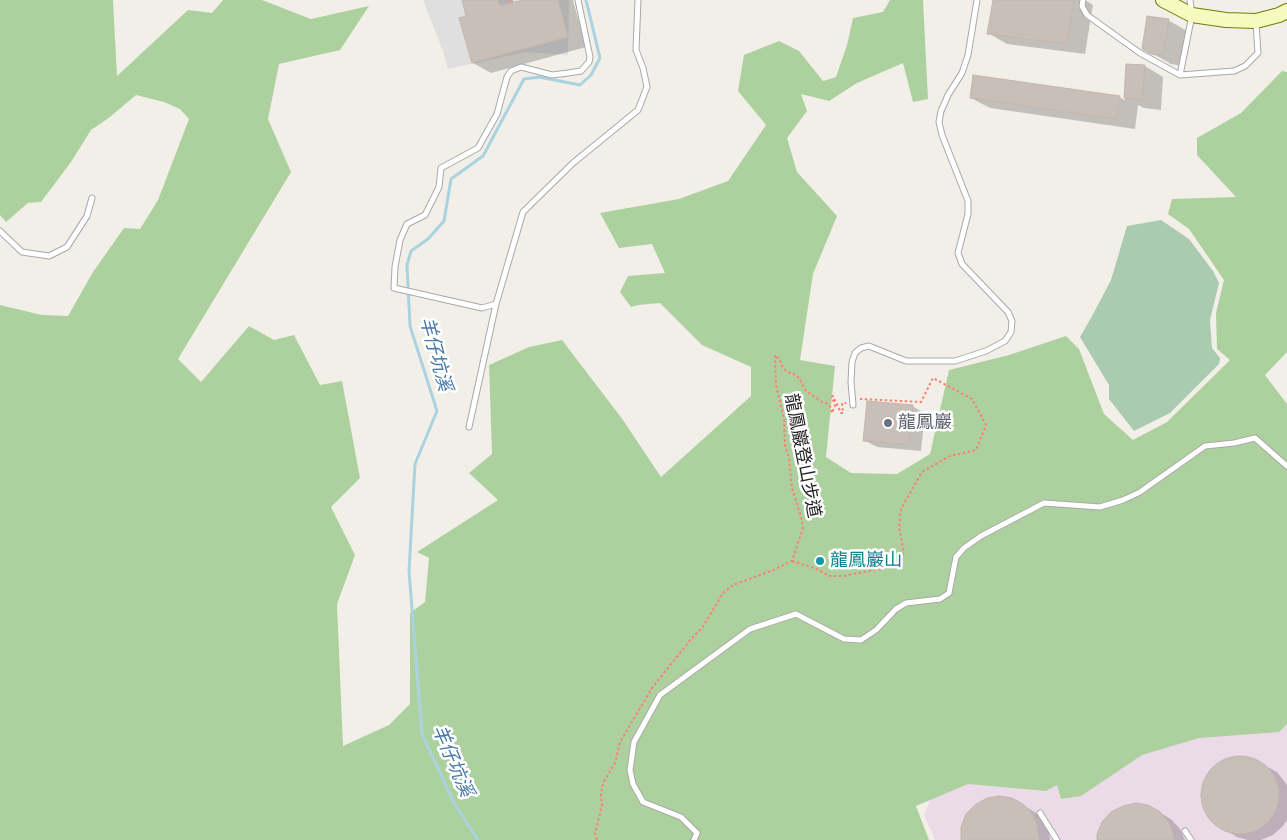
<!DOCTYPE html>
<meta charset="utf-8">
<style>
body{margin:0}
canvas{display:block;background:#f2efe9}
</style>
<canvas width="1287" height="840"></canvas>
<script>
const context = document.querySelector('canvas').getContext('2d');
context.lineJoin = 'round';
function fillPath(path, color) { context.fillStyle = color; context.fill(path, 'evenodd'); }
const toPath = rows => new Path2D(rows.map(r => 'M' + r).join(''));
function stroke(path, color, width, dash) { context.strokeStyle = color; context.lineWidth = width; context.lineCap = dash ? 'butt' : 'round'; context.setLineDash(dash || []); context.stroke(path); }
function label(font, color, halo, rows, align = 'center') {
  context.font = font + ' "Space Grotesk","Noto Sans TC",sans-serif'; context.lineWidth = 5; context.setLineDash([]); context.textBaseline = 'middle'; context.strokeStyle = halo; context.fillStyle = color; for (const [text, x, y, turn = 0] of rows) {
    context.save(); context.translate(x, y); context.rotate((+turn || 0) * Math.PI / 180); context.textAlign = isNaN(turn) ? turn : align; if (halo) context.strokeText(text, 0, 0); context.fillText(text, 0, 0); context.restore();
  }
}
fillPath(toPath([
 [423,0,569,0,568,55,526,52,448,69,443,51]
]), '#e0dfdf');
fillPath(toPath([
 [1287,718,1287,840,935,840,924,815,932,796,942,787,1146,740]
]), '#ebdbe8');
fillPath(toPath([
 [0,0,113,0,117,76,188,10,212,13,223,0,262,0,311,19,369,6,340,50,279,64,268,119,291,172,178,359,201,382,249,326,274,340,294,335,320,385,342,381,360,478,331,507,355,555,337,604,343,746,389,725,410,704,410,613,425,602,429,558,417,552,498,500,469,473,492,454,489,365,529,347,562,340,623,420,661,477,751,396,751,367,702,345,660,303,638,305,631,307,620,292,628,276,665,273,652,244,619,248,600,213,679,199,728,181,766,125,738,91,744,55,779,41,799,51,823,81,836,77,847,45,853,18,883,12,890,0,923,0,928,99,913,102,903,63,857,83,829,101,801,94,807,111,787,138,797,172,837,216,813,274,800,360,835,366,826,457,851,473,897,474,930,454,949,370,1009,355,1066,336,1079,349,1104,414,1133,440,1167,422,1230,360,1217,349,1216,313,1224,280,1189,229,1168,214,1172,199,1236,197,1197,155,1197,138,1241,113,1282,71,1287,72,1287,352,1265,375,1287,404,1287,724,1279,732,1199,738,1142,755,1081,796,1061,799,1057,785,1046,791,968,784,916,806,929,840,0,840,0,305,42,315,68,316,93,272,124,228,140,229,158,200,189,119,180,109,164,102,136,95,110,117,91,130,71,162,41,202,28,203,6,222,0,215]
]), '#add19e');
fillPath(toPath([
 [1161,220,1189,239,1213,271,1219,283,1210,320,1212,348,1220,358,1219,364,1170,413,1134,431,1109,399,1109,385,1080,337,1091,318,1111,280,1127,226]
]), '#aacbaf');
fillPath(toPath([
 [463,0,513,0,514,4,528,0,573,0,586,47,491,73,473,63,467,17],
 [994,0,1085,0,1093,5,1085,54,1007,44,988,33],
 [1168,20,1187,31,1182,66,1171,64,1143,48],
 [1127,65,1145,66,1163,77,1161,110,1144,108,1138,105,1135,129,990,108,971,98,1119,97,1125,100],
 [912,406,925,413,921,451,877,447,864,440],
 [1240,757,1252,759,1277,772,1287,785,1287,820,1282,827,1273,835,1261,840,1248,840,1237,837,1224,829,1214,822,1206,812,1203,799,1203,787,1208,775,1217,765,1228,759],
 [1023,805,1036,813,1044,822,1049,833,1050,840,962,840],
 [1159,812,1172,820,1180,829,1185,840,1098,840]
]), '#0003');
stroke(toPath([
 [478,840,454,803,422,734,409,571,415,464,437,411,410,326,407,265,411,251,428,239,444,221,451,179,483,156,524,79,539,77,580,85,591,75,600,58,586,0]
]), '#aad3df', 3);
const building = toPath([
 [462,0,498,0,500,6,523,0,558,0,568,37,472,63,459,18,466,16,462,0],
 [993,0,1074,0,1067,44,987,34,993,0],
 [1147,16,1169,19,1163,56,1151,54,1142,49,1147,16],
 [1126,64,1145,65,1142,100,1124,98,1126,64],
 [973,75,1120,96,1116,119,970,98,973,75],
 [867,401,913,405,909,445,863,441,867,401],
 '1201 795a39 39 0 1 1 78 0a39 39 0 1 1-78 0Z',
 [999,796,1012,798,1023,804,1032,813,1037,825,1039,840,961,840,961,827,966,814,975,805,987,798,999,796],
 [1136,803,1148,805,1159,811,1168,821,1173,832,1174,840,1097,840,1097,834,1102,822,1111,812,1123,806,1136,803]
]);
fillPath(building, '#c7bfb8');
stroke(building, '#c4b6ab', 1);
const lane = toPath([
 [1083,0,1082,6,1087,15,1140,53,1180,75,1234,71,1245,66,1258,53,1256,23],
 [1180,75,1192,15,1190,0],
 [0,231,22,252,49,256,67,247,87,216,92,198],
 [496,304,482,308,394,288,395,267,400,240,407,224,425,215,439,187,441,168,478,148,497,114,507,77,511,71,521,67,552,75,568,73,581,71,589,62,590,57,578,0],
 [853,405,851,382,852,362,855,353,861,348,869,346,906,361,955,361,986,351,1005,341,1011,332,1012,321,1008,312,962,264,958,253,968,214,968,201,942,135,939,122,941,111,948,95,962,73,968,55,977,0],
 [469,427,496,304,523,212,573,163,638,110,647,87,643,68,636,50,638,0],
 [1040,813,1057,840],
 [1185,831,1191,840],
 [694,840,697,833,681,817,643,802,633,784,630,770,634,742,660,695,750,629,796,614,844,639,861,640,876,630,896,609,906,603,940,599,949,593,956,557,964,548,981,536,1044,503,1100,507,1123,500,1140,492,1205,446,1234,443,1255,438,1287,466]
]);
const secondary = toPath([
 [1163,0,1192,15,1226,20,1256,21,1279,15,1287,11]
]);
stroke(lane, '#a9a9a9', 7);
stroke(secondary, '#707d05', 16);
stroke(toPath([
 [509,0,510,1],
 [792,561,817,569,829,576,844,576,894,566,904,553,899,527,901,509,922,472,950,456,976,450,986,425,972,399,933,378,921,402,860,399],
 [597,840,595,834,602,806,601,795,603,783,615,763,620,742,652,688,691,639,702,628,723,593,733,585,771,571,792,561,803,528,801,517,792,488,789,458,785,446,784,419,776,385,775,355,780,360,782,366,787,372,794,374,799,378,806,391,822,402,828,404,831,408,832,413,835,406,832,397,833,396,841,413,843,413,842,403,846,403]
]), '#fa8072', 2, [2.5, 2.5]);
stroke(lane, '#fff', 5);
stroke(secondary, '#f7fabf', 14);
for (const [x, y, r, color] of [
 [888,423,5,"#6b7280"],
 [820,561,5,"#0f9aa8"]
]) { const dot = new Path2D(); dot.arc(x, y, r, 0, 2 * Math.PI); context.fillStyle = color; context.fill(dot); stroke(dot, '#fff', 2); }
label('18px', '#5b616d', '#fff', [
 ["龍鳳巖",898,423]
], 'left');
label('18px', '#222', '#fff', [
 ["龍鳳巖登山步道",802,456,79]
]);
label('18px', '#0d838f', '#fff', [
 ["龍鳳巖山",830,561]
], 'left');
label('italic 19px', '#4a7aab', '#fff', [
 ["羊仔坑溪",435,354,75],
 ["羊仔坑溪",452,761,67]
]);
</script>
